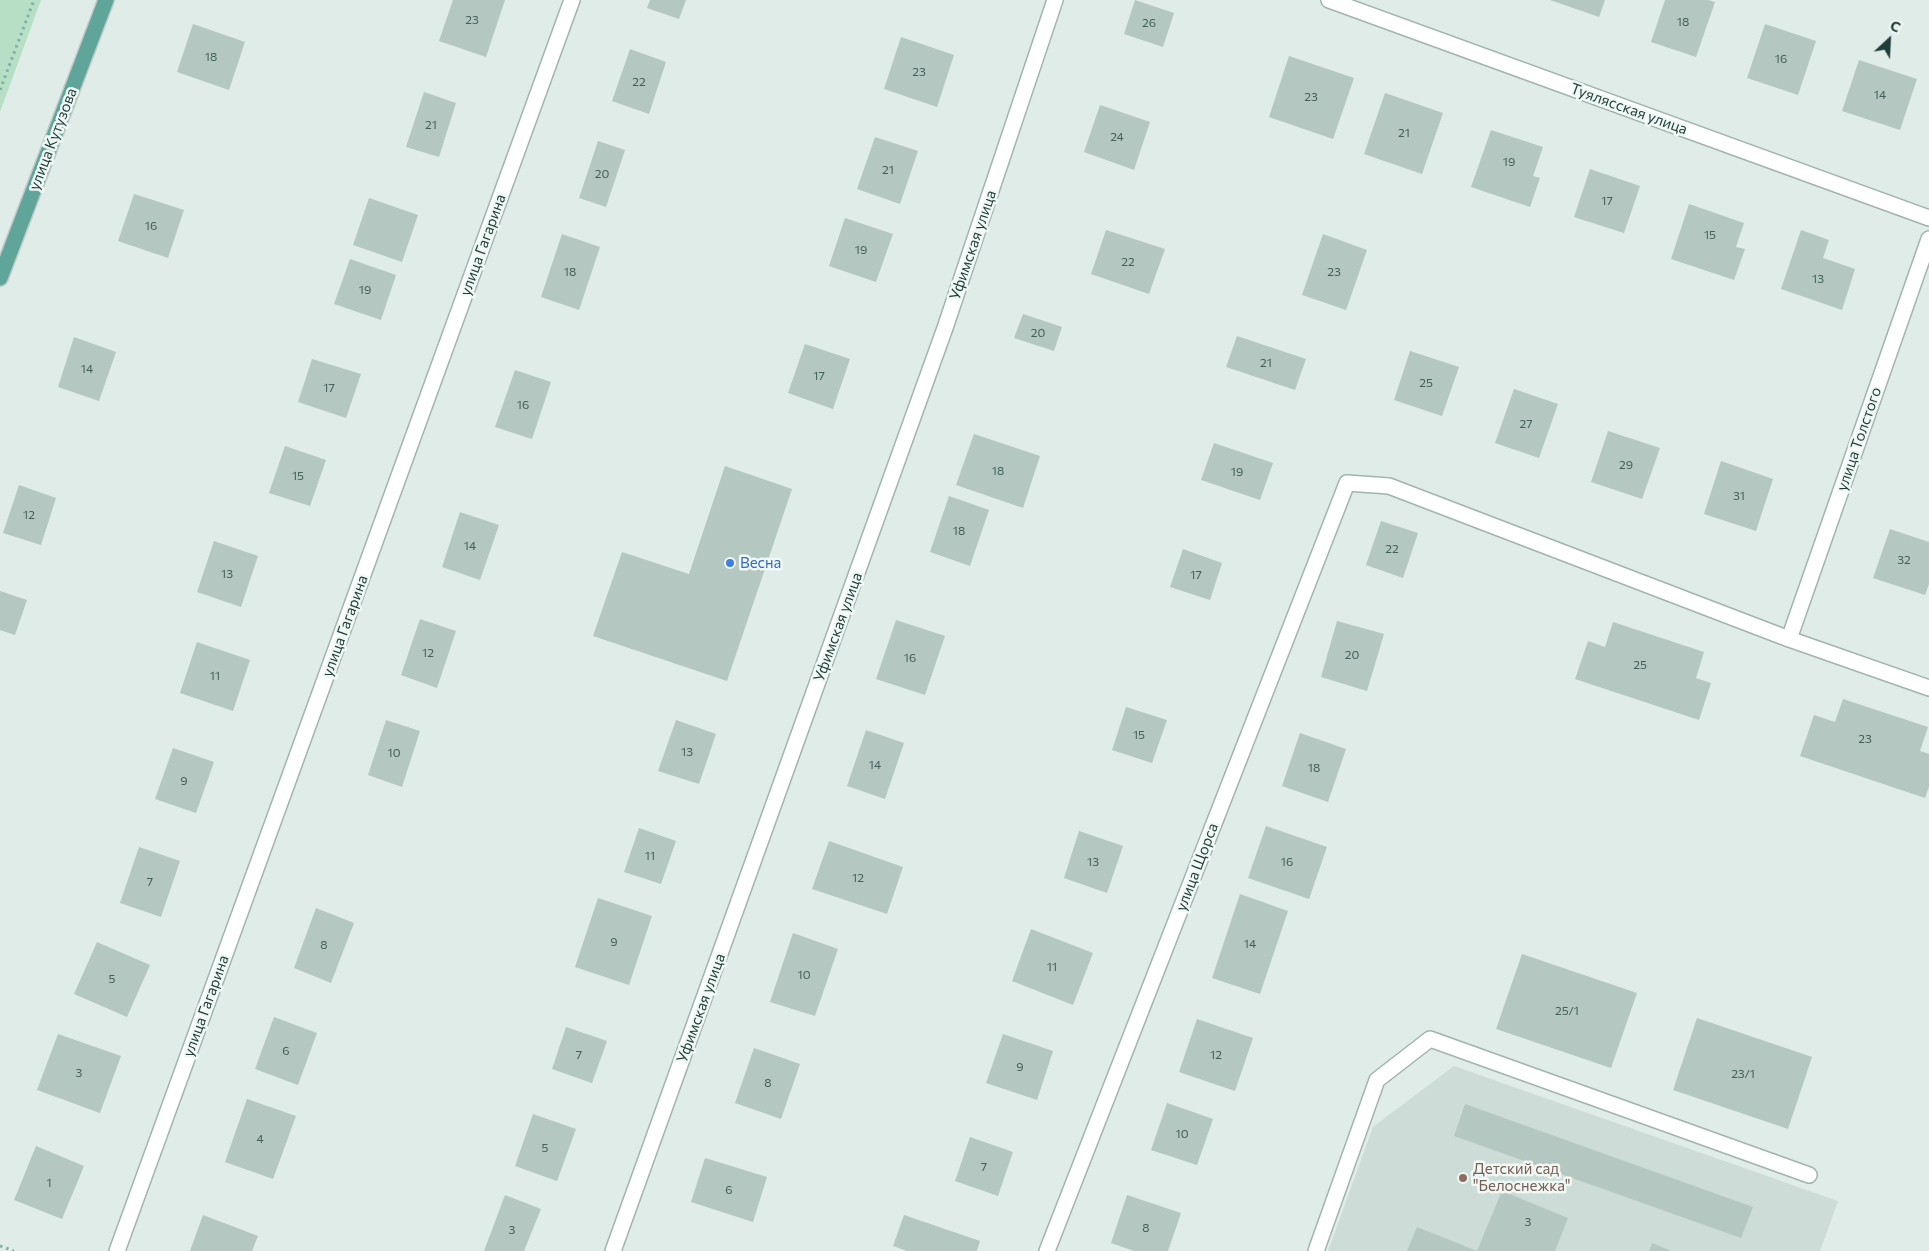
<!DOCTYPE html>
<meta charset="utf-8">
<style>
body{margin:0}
#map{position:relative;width:1929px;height:1251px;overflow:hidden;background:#dfece7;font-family:Commissioner,sans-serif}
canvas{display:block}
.north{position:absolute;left:1864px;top:15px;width:50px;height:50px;-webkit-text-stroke:4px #f0f8f5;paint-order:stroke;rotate:25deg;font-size:14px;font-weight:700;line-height:20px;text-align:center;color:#1f3d38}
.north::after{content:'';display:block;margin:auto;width:18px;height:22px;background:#1f3d38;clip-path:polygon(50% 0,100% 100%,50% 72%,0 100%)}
</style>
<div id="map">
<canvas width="1929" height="1251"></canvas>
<div class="north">С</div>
</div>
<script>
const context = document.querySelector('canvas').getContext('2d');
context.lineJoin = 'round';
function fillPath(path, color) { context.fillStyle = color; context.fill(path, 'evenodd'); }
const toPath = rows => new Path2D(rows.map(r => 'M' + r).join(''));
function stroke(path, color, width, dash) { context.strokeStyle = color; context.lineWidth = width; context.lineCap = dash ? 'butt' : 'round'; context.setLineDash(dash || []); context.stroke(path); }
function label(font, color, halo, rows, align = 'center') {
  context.font = font + ' Commissioner,sans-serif'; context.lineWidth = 5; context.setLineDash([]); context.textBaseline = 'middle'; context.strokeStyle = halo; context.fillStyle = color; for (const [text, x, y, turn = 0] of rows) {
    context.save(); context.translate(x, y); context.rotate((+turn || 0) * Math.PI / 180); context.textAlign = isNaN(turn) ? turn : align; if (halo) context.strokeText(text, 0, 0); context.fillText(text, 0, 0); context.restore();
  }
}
fillPath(toPath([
 [1454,1066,1838,1201,1820,1251,1328,1251,1373,1127]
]), '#cddcd6');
fillPath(toPath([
 [0,0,41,0,0,112]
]), '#b6dfc5');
fillPath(toPath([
 [453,0,505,0,486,57,439,41],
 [650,0,686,0,679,19,647,8],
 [1135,0,1174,13,1163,47,1124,34],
 [1550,0,1605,0,1599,17],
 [1665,0,1708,0,1715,2,1696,57,1651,42],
 [193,24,245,42,229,90,177,72],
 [1765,24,1816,41,1798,95,1747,78],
 [901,37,954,55,937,107,884,89],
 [630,49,666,62,649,114,612,101],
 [1289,56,1354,78,1333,139,1269,117],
 [1859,60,1917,79,1900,130,1842,111],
 [424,92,456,103,439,157,406,147],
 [1385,93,1443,113,1422,174,1364,154],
 [1100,105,1150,122,1134,170,1084,152],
 [1491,130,1543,147,1533,176,1540,178,1530,207,1471,187],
 [875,137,918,151,900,204,857,189],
 [598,141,625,150,606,207,579,198],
 [1590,169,1640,186,1624,233,1574,217],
 [134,194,184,210,168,258,118,241],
 [369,198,418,215,402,262,353,245],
 [1689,204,1744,223,1736,247,1745,249,1734,280,1671,259],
 [845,218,893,234,876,282,829,266],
 [1106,230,1165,249,1149,294,1091,274],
 [1801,230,1829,240,1823,258,1855,269,1842,310,1781,289],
 [562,234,600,247,579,310,541,297],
 [1323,234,1367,250,1346,310,1302,295],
 [350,259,396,275,381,320,334,304],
 [1023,314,1062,327,1054,351,1014,338],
 [1237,336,1306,359,1295,390,1226,367],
 [74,337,116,352,99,401,58,387],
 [805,344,850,359,833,409,788,393],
 [1410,351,1459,367,1442,416,1394,400],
 [312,359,361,374,346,418,298,402],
 [515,370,551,382,532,439,495,427],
 [1514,389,1558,404,1539,458,1495,443],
 [1608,431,1660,448,1642,499,1591,482],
 [974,434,1040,456,1023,508,956,485],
 [1214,443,1273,463,1260,500,1201,480],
 [285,446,326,460,310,506,269,493],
 [1721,461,1773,479,1756,531,1704,514],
 [725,466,792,489,727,681,593,636,622,552,689,574],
 [19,485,56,498,41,545,3,533],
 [949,496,989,510,970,566,930,552],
 [460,512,499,525,480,580,442,567],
 [1381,521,1418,533,1403,578,1366,565],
 [1890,529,1929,542,1929,584,1925,595,1873,578],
 [214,541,258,556,241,607,197,592],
 [1183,549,1222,563,1210,600,1170,587],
 [0,591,27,600,15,635,0,630],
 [420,619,456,631,437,688,401,675],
 [896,620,945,636,925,695,876,679],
 [1337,621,1384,634,1367,691,1321,677],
 [1613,622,1704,652,1696,678,1711,683,1699,720,1575,679,1588,641,1605,647],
 [197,642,250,660,233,711,180,693],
 [1843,699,1928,727,1920,751,1929,754,1929,787,1925,798,1800,756,1814,715,1835,722],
 [1126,707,1167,720,1152,763,1112,750],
 [386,720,420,731,402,787,368,775],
 [676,720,716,734,699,784,658,771],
 [866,730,904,743,885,799,847,786],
 [1300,733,1346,749,1328,802,1282,786],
 [173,748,214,762,196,813,155,799],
 [1266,826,1327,847,1309,899,1248,878],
 [639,828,676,841,661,884,624,872],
 [1079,831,1123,846,1107,893,1064,878],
 [829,841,903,867,887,914,812,889],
 [139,847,180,861,161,917,120,903],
 [1240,894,1288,911,1260,994,1212,978],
 [598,898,652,916,629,985,575,967],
 [316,908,354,923,331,983,294,968],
 [1031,929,1093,953,1073,1005,1012,981],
 [793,933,838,949,815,1016,770,1002],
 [97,942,150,965,127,1017,74,994],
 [1522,954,1637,993,1611,1068,1496,1029],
 [274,1017,317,1033,298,1085,255,1069],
 [1697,1018,1812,1057,1788,1129,1673,1090],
 [1197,1019,1253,1038,1235,1091,1179,1072],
 [566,1027,607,1041,592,1083,552,1069],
 [58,1034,121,1056,100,1113,37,1090],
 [1003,1034,1053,1051,1037,1100,986,1083],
 [754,1048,800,1064,781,1119,735,1103],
 [247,1099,296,1116,273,1179,225,1162],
 [1167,1103,1213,1119,1197,1165,1151,1150],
 [1465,1104,1753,1207,1741,1238,1454,1136],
 [533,1114,576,1129,557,1181,515,1166],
 [970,1137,1013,1152,998,1196,955,1181],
 [36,1146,84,1166,62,1219,14,1200],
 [705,1158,767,1177,753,1222,691,1202],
 [1502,1191,1568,1218,1555,1251,1407,1251,1417,1227,1477,1251],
 [505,1195,541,1209,524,1251,484,1251],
 [1127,1195,1181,1213,1168,1251,1134,1251,1111,1243],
 [203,1215,258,1236,252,1251,190,1251],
 [904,1215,980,1241,977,1251,907,1251,893,1246],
 [1652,1243,1671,1251,1649,1251]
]), '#b4c7c0');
const minor = toPath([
 [1329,0,1929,218],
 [1789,639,1929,239],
 [117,1251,572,0],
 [613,1251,945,328,1055,0],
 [1047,1251,1347,483,1389,486,1789,639,1929,688],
 [1316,1251,1377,1080,1430,1039,1809,1175]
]);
const major = toPath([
 [0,278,106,0]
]);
stroke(minor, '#a2b4af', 18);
stroke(major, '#c0c9c7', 18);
stroke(toPath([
 [0,90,34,0],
 [0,1246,14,1251]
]), '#7db2a6', 3, [2.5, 4]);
stroke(minor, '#fff', 15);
stroke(major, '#60a59a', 15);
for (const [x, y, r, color] of [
 [730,563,5,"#3f7fe0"],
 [1463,1178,5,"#8d6e63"]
]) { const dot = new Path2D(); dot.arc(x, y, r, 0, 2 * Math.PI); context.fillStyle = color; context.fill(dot); stroke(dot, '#f0f8f5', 2); }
label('12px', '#44605a', null, [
 ["23",472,20],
 ["18",1683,22],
 ["26",1149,23],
 ["18",211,57],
 ["16",1781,59],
 ["23",919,72],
 ["22",639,82],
 ["14",1880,95],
 ["23",1311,97],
 ["21",431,125],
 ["21",1404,133],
 ["24",1117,137],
 ["19",1509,162],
 ["21",888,170],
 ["20",602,174],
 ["17",1607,201],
 ["16",151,226],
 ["15",1710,235],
 ["19",861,250],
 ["22",1128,262],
 ["18",570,272],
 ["23",1334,272],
 ["13",1818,279],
 ["19",365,290],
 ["20",1038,333],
 ["21",1266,363],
 ["14",87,369],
 ["17",819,376],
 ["25",1426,383],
 ["17",329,388],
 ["16",523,405],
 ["27",1526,424],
 ["29",1626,465],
 ["18",998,471],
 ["19",1237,472],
 ["15",298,476],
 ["31",1739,496],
 ["12",29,515],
 ["18",959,531],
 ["14",470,546],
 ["22",1392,549],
 ["32",1904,560],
 ["13",227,574],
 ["17",1196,575],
 ["12",428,653],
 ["20",1352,655],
 ["16",910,658],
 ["25",1640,665],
 ["11",215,676],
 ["15",1139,735],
 ["23",1865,739],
 ["13",687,752],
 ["10",394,753],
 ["14",875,765],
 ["18",1314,768],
 ["9",184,781],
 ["11",650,856],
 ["13",1093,862],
 ["16",1287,862],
 ["12",858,878],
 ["7",150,882],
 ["9",614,942],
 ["14",1250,944],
 ["8",324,945],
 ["11",1052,967],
 ["10",804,975],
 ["5",112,979],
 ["25/1",1567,1011],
 ["6",286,1051],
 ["7",579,1055],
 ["12",1216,1055],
 ["9",1020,1067],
 ["3",79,1073],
 ["23/1",1743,1074],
 ["8",768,1083],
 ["10",1182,1134],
 ["4",260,1139],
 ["5",545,1148],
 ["7",984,1167],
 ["1",49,1183],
 ["6",729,1190],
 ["3",1528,1222],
 ["8",1146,1228],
 ["3",512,1230]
]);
label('15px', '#1f3d38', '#f0f8f5', [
 ["Туялясская улица",1629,109,20],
 ["улица Кутузова",53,139,-69],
 ["улица Гагарина",483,245,-70],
 ["Уфимская улица",973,245,-71],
 ["улица Толстого",1859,439,-71],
 ["улица Гагарина",345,626,-70],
 ["Уфимская улица",838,627,-70],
 ["улица Щорса",1197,867,-69],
 ["улица Гагарина",206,1006,-70],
 ["Уфимская улица",701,1008,-70]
]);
label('15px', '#366cbe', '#f0f8f5', [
 ["Весна",740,563]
], 'left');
label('15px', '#785e54', '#f0f8f5', [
 ["Детский сад",1473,1169],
 ["\"Белоснежка\"",1473,1186]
], 'left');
</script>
